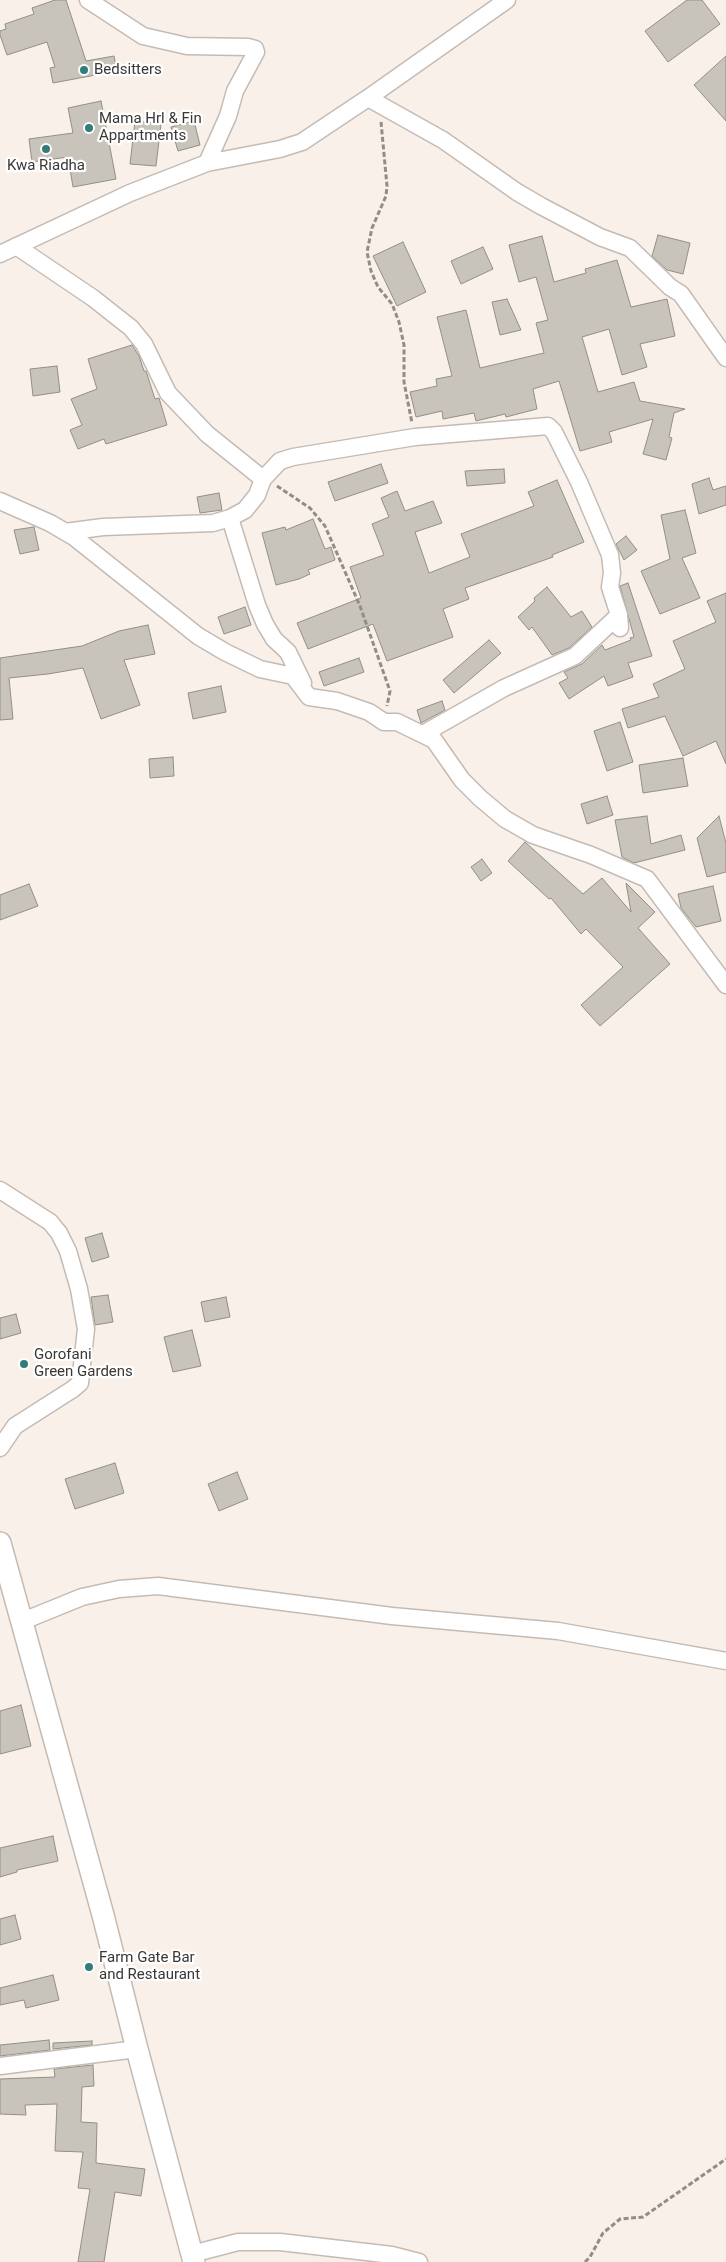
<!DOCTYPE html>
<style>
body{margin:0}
canvas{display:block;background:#f9f0e9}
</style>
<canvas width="726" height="2262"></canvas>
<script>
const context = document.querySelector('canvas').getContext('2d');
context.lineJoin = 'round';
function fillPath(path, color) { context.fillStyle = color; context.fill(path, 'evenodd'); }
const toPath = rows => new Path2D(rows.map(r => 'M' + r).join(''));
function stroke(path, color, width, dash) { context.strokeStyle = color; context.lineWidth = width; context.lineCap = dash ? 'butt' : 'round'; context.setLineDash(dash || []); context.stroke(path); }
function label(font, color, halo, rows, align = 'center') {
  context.font = font + ' Roboto,sans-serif'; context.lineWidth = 4.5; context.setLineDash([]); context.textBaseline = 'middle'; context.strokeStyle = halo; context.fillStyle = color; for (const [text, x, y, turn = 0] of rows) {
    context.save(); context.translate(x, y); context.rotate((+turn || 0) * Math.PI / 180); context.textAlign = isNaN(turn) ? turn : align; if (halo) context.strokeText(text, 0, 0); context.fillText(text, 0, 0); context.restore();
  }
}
const building = toPath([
 [55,0,66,0,86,61,114,56,117,71,53,83,50,68,55,67,47,42,7,55,0,35,0,31,6,29,5,24,34,14,32,8,55,0],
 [687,0,702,0,720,24,668,62,645,31,687,0],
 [726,56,726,121,694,85,726,56],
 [101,101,116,179,73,187,68,157,32,162,29,139,73,133,68,108,101,101],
 [135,121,161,124,156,166,130,164,135,121],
 [194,121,200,145,178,151,171,127,194,121],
 [658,235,690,243,683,274,667,270,652,256,658,235],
 [542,236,554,282,586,273,585,269,617,260,631,307,667,299,675,336,640,344,647,367,622,375,609,329,582,337,598,392,634,382,640,401,685,409,674,413,669,437,672,438,666,460,643,454,653,419,609,432,612,442,580,451,559,381,533,389,537,409,506,417,505,414,476,421,474,413,443,419,442,411,416,417,410,392,437,386,436,379,452,376,437,317,466,310,480,368,544,353,536,323,548,320,536,277,519,282,509,245,542,236],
 [403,242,426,292,397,306,373,256,403,242],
 [483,247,493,269,461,284,451,261,483,247],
 [507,299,521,330,500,335,492,302,507,299],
 [132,345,139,356,144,371,146,371,155,399,159,398,167,425,106,444,104,439,78,449,70,430,82,425,71,399,97,389,88,359,132,345],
 [57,366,60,392,33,396,30,369,57,366],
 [381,464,388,483,335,501,328,482,381,464],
 [504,469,505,483,467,486,465,471,504,469],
 [709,478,713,490,726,486,726,505,699,514,692,484,709,478],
 [557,480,584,542,552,555,553,557,465,588,469,599,443,609,453,637,387,661,373,624,308,649,297,623,361,598,350,567,384,555,372,524,389,517,381,498,397,491,405,511,433,501,442,523,415,532,429,573,470,557,461,534,534,506,528,492,557,480],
 [219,493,222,510,200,513,197,497,219,493],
 [685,510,696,553,682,558,700,598,660,614,641,571,670,559,661,515,685,510],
 [313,519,325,549,331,547,335,560,308,570,310,574,299,579,276,585,262,533,285,527,286,530,313,519],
 [34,527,39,550,20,554,14,530,34,527],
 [626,536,637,550,624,560,616,544,626,536],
 [628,583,652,656,628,663,633,677,608,686,604,676,569,699,559,683,568,678,564,672,582,664,602,645,605,650,631,640,630,638,634,637,620,586,628,583],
 [547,587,571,617,582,611,592,627,569,648,552,655,532,627,529,630,518,617,535,601,534,598,547,587],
 [726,593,726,764,716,741,683,756,665,716,628,728,622,709,659,697,653,684,685,669,673,641,716,622,707,601,726,593],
 [245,607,251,625,224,634,218,617,245,607],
 [148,625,155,654,124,660,140,705,101,719,83,668,48,674,9,678,13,719,0,720,0,658,82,646,119,631,148,625],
 [489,640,501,653,454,693,443,680,489,640],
 [359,658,364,672,324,686,319,672,359,658],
 [221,686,226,712,193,719,188,693,221,686],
 [442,701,445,710,421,723,417,710,442,701],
 [620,722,633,762,607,771,594,731,620,722],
 [173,757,174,776,150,778,149,759,173,757],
 [683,758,688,786,643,793,639,765,683,758],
 [607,796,613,815,587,824,581,804,607,796],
 [647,816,651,844,681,835,685,850,634,863,622,857,615,820,647,816],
 [719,816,726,843,726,872,707,877,697,838,719,816],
 [525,842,583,894,602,878,631,912,626,883,655,912,638,928,670,964,600,1026,581,1005,623,967,586,929,581,934,551,898,549,899,508,861,525,842],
 [482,859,492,873,481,881,471,867,482,859],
 [29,884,38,906,0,920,0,895,29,884],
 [713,886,721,921,696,927,681,908,678,894,713,886],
 [102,1233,109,1257,92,1262,85,1238,102,1233],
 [108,1295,113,1322,95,1325,91,1297,108,1295],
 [226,1297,230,1317,205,1322,201,1302,226,1297],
 [16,1314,21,1333,0,1339,0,1318,16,1314],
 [192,1330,201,1366,173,1372,164,1337,192,1330],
 [115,1463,124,1493,75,1509,65,1479,115,1463],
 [237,1472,248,1499,219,1511,208,1484,237,1472],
 [21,1705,31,1746,0,1754,0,1711,21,1705],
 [53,1836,58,1861,17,1870,17,1872,0,1877,0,1848,53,1836],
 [15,1915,21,1939,0,1945,0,1919,15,1915],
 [53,1975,59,2000,26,2008,24,2000,0,2005,0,1988,53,1975],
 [49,2040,50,2050,0,2056,0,2045,49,2040],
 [92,2041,92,2045,53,2049,53,2043,92,2041],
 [93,2065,94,2086,82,2087,81,2122,97,2123,96,2163,145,2169,141,2196,115,2192,104,2262,78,2262,90,2189,78,2188,83,2152,55,2151,57,2104,25,2105,26,2115,0,2114,0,2079,55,2077,54,2069,93,2065]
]);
fillPath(building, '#c9c4bb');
stroke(building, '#938f86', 1);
const minor = toPath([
 [88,0,143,36,187,46,248,47,255,49,256,52,235,91,228,116,207,163],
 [368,98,443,140,517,192,541,206,600,237,630,248,670,287,681,294,726,358],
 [16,246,93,298,131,328,144,344,168,393,207,434,263,479],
 [0,254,130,193,207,163,280,149,302,142,368,98,507,0],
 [0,501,50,523,74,537,198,636,225,652,260,669,293,676,309,697,337,701,369,712,384,722,397,722,434,740,462,780,480,798,505,819,533,835,591,855,647,879,726,985],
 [230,518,257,605,265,624,274,639,288,652,303,683],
 [65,532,103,527,213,523,230,518,245,510,257,495,263,479,280,461,293,457,415,437,548,426,554,432,579,482,610,555,612,573,610,587,619,615,620,628],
 [423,734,504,688,575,656,619,615],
 [0,1190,50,1222,59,1233,68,1251,79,1289,86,1329,80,1383,73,1389,15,1426,0,1448],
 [23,1621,82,1597,119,1589,158,1586,392,1616,558,1631,726,1661],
 [0,2066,137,2049],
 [192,2254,238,2242,280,2242,392,2255,419,2262]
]);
const tertiary = toPath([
 [0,1543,103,1915,137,2049,194,2262]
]);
stroke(minor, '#c5bbb5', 19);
stroke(tertiary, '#c5bbb5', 24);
stroke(toPath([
 [381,122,387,186,386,196,372,228,367,252,371,271,378,287,392,304,399,322,404,345,404,382,412,423],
 [277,486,310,508,325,526,360,606,390,691,387,706],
 [585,2262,590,2257,603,2233,620,2219,643,2217,726,2159]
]), '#938d88', 3, [5, 2.5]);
stroke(minor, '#fff', 16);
stroke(tertiary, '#fff', 21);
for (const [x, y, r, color] of [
 [84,70,5,"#337c7c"],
 [89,128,5,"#337c7c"],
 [46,149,5,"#337c7c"],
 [24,1364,5,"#337c7c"],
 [89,1967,5,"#337c7c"]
]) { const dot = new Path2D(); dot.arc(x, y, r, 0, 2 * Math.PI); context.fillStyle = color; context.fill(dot); stroke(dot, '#fff', 2); }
label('15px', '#3a3734', '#fff', [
 ["Bedsitters",94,70],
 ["Mama Hrl & Fin",99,119],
 ["Appartments",99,136],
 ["Kwa Riadha",46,166,"center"],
 ["Gorofani",34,1355],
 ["Green Gardens",34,1372],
 ["Farm Gate Bar",99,1958],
 ["and Restaurant",99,1975]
], 'left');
</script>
